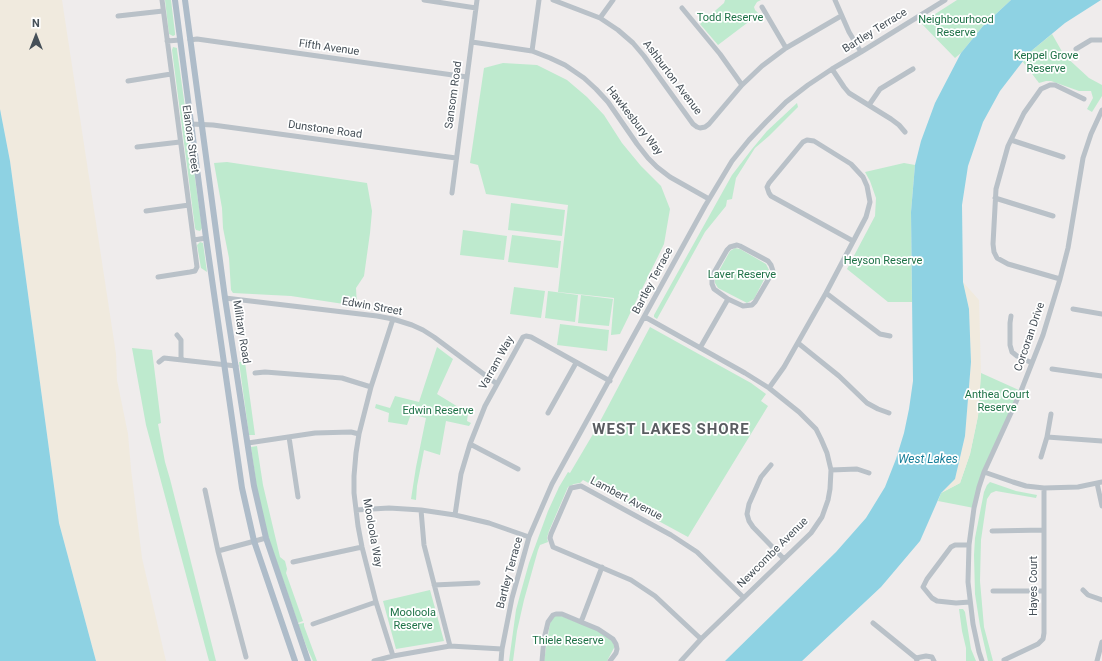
<!DOCTYPE html>
<style>
body{margin:0}
#map{position:relative;width:1102px;height:661px;overflow:hidden;background:#efecec;font-family:Roboto,sans-serif}
canvas{display:block}
.north{position:absolute;left:16px;top:16px;width:40px;height:40px;-webkit-text-stroke:3px #fff;paint-order:stroke;rotate:0deg;font-size:11px;font-weight:700;line-height:16px;text-align:center;color:#465058}
.north::after{content:'';display:block;margin:auto;width:14px;height:18px;background:#465058;clip-path:polygon(50% 0,100% 100%,50% 72%,0 100%)}
</style>
<div id="map">
<canvas width="1102" height="661"></canvas>
<div class="north">N</div>
</div>
<script>
const context = document.querySelector('canvas').getContext('2d');
context.lineJoin = 'round';
function fillPath(path, color) { context.fillStyle = color; context.fill(path, 'evenodd'); }
const toPath = rows => new Path2D(rows.map(r => 'M' + r).join(''));
function stroke(path, color, width, dash) { context.strokeStyle = color; context.lineWidth = width; context.lineCap = dash ? 'butt' : 'round'; context.setLineDash(dash || []); context.stroke(path); }
function label(font, color, halo, rows, align = 'center') {
  context.font = font + ' Roboto,sans-serif'; context.lineWidth = 3.5; context.setLineDash([]); context.textBaseline = 'middle'; context.strokeStyle = halo; context.fillStyle = color; for (const [text, x, y, turn = 0] of rows) {
    context.save(); context.translate(x, y); context.rotate((+turn || 0) * Math.PI / 180); context.textAlign = isNaN(turn) ? turn : align; if (halo) context.strokeText(text, 0, 0); context.fillText(text, 0, 0); context.restore();
  }
}
fillPath(toPath([
 [165,0,171,0,175,33,175,35,173,36,169,34],
 [725,0,761,0,757,2,754,7,755,10,759,14,718,45,700,24,724,3],
 [957,0,1011,0,983,26,961,53,955,58,921,23],
 [1052,34,1064,55,1089,78,1102,85,1102,96,1092,112,1087,109,1093,98,1091,91,1079,91,1051,81,1046,81,1039,83,1023,62,1030,52],
 [173,47,177,48,177,50,202,228,200,231,196,230,195,228,172,50],
 [503,63,537,65,567,80,587,97,604,115,622,143,641,166,661,186,670,209,664,244,620,334,611,335,614,298,558,292,568,205,486,194,478,165,470,163,484,68],
 [797,103,798,107,769,136,755,148,736,178,732,199,727,200,726,206,705,232,657,319,654,317,654,315,732,175,752,149,767,131],
 [227,162,367,183,372,211,370,233,364,276,356,288,357,306,291,296,233,293,231,290,229,258,223,228,222,208,214,163],
 [904,163,915,165,911,212,912,302,888,302,847,269,875,216,876,198,870,181,865,172],
 [511,203,565,210,562,236,508,230],
 [463,230,507,236,504,260,460,255],
 [512,235,561,241,558,268,508,262],
 [200,242,203,243,207,272,201,268,197,245],
 [735,248,740,249,766,264,769,270,754,299,747,303,718,288,715,283,715,278,730,251],
 [514,287,545,291,541,318,510,314],
 [548,291,578,295,575,322,545,318],
 [581,295,613,299,609,326,578,323],
 [560,324,609,330,607,351,557,345],
 [650,327,751,383,766,394,761,401,768,406,688,537,583,480,580,483,574,484,568,487,549,531,547,538,548,542,540,545,538,550,524,600,517,631,513,661,509,661,516,610,520,595,529,563,548,511,559,487,568,472,570,473,596,429],
 [437,347,453,359,437,394,468,413,467,421,471,423,469,426,446,421,440,455,424,450,417,486,416,500,411,499,416,467,426,418,411,414,407,425,388,422,389,413,375,408,376,404,390,408,395,396,419,402],
 [132,348,152,350,161,423,158,424,165,462,170,479,216,661,209,661,146,425],
 [239,362,245,362,255,435,249,435],
 [981,373,1021,391,984,472,974,508,938,501,941,493,960,483,970,454,978,416],
 [257,446,263,485,280,557,285,561,287,569,286,573,303,621,298,623,266,531,257,489,251,447],
 [990,482,1016,491,1037,495,1036,498,996,491,991,493,987,499,981,540,980,581,984,627,993,661,988,661,980,626,975,594,974,555,975,538,984,492,987,485],
 [430,590,444,641,396,649,383,601],
 [959,609,963,609,965,612,971,649,976,661,966,661,966,648,962,631],
 [559,615,596,630,611,639,614,645,614,648,607,661,544,661,550,623,553,617],
 [304,623,304,626,317,661,313,661,307,648,298,624]
]), '#beeace');
fillPath(toPath([
 [0,0,62,0,116,354,117,380,128,434,131,469,142,558,166,661,96,661,59,523,10,161,0,109],
 [963,282,979,300,981,373,978,416,970,454,960,483,941,493,955,479,965,436,971,362,969,309]
]), '#f0eade');
fillPath(toPath([
 [1011,0,1101,0,1065,23,1030,52,1000,91,983,122,968,166,962,205,963,282,969,309,971,362,965,436,955,479,941,493,920,541,881,587,802,661,725,661,836,552,866,518,885,487,896,459,904,433,909,409,913,381,911,212,915,165,921,141,935,103,961,53,983,26],
 [0,109,10,161,59,523,96,661,0,661]
]), '#8ed2e3');
stroke(toPath([
 [424,0,476,8],
 [553,0,600,18,618,30,633,43,644,56,693,124,697,127,700,128,705,127,709,124,742,85,762,66,786,48,841,16],
 [835,0,849,32,861,52],
 [762,7,786,48],
 [682,8,720,54,742,85],
 [118,16,163,11],
 [600,18,613,0],
 [190,40,197,39,467,77],
 [167,41,180,40],
 [472,42,532,51,550,58,565,65,584,78,596,89,608,102,637,144,648,158,657,167,670,177,709,199],
 [1076,49,1091,40,1102,40],
 [532,51,539,0],
 [832,69,844,87,849,93,891,119,899,125,905,132],
 [128,81,171,74],
 [869,105,880,89,913,69],
 [191,124,213,125,456,158],
 [1011,140,1063,157],
 [137,147,180,142],
 [452,193,477,0],
 [995,198,1053,216],
 [146,211,189,205],
 [194,240,206,238],
 [158,277,190,272,195,271,197,267,162,0],
 [1060,279,1008,264,997,258,994,252,993,244,996,189,1008,146,1024,113,1041,89,1050,85,1055,85,1084,99],
 [826,293,880,334,890,336],
 [225,298,377,316,393,319,412,325,423,330,434,337,497,384],
 [1073,309,1102,314],
 [1011,316,1010,323,1010,345,1012,352,1017,356,1032,363],
 [645,317,745,373,769,388,799,412,816,429,821,439,827,453,831,470,830,489,828,500,822,517,811,533,701,639,681,661],
 [177,335,181,340,181,360],
 [798,343,839,376,867,403,878,409,889,413],
 [700,348,728,299,743,306,752,305,755,302,772,273,773,271,771,265,768,261,740,246,737,245,730,247,727,250,712,276,712,284,714,289,728,299],
 [159,362,164,358,236,366],
 [1052,369,1102,376],
 [255,373,265,372,342,378,371,387],
 [769,388,784,367,826,293,866,217,870,202,867,186,863,177,851,164,814,141,807,140,803,142,769,183,767,187,769,193,771,196,853,241],
 [548,413,576,363],
 [1051,414,1047,437,1102,441],
 [289,437,298,497],
 [248,443,315,433,351,432,359,434],
 [470,444,518,469],
 [1041,457,1047,437],
 [771,465,761,477,749,504,747,514,749,521,753,527,784,559],
 [831,470,857,469,869,473],
 [984,472,1013,482,1026,486,1044,488,1078,487,1102,482],
 [1097,483,1102,506],
 [205,490,218,551,246,657],
 [356,510,389,508,421,510,455,515,489,523,529,537],
 [421,510,424,545,450,646],
 [455,515,461,474,470,444,485,406,523,337,526,336,531,337,610,381],
 [992,531,1044,530],
 [969,545,955,545,951,547,927,579,923,587,932,598,937,601,956,603,970,602],
 [218,551,266,538],
 [293,562,362,547],
 [434,585,478,583],
 [1083,590,1088,595,1102,600],
 [993,591,1044,591],
 [581,622,602,567],
 [873,623,916,658,917,661],
 [313,624,376,602],
 [701,639,655,596,631,580,553,547,550,538,551,534,571,488,581,486,671,535,697,552,743,597],
 [393,656,376,602,362,547,358,526,354,493,354,476,356,453,359,434,371,387,393,319],
 [916,658,926,656,932,657,934,661],
 [1004,660,1038,644,1043,639,1044,633,1044,488],
 [374,661,393,656,450,646,502,649],
 [501,661,502,649,512,598,529,537,552,484,705,206,732,161,749,140,766,122,786,102,808,85,832,69,861,52,945,0],
 [542,661,544,639,548,622,553,615,556,614,562,614,581,622,598,629,613,639,616,644,617,649,616,653,610,661],
 [982,661,979,652,973,624,968,582,969,545,974,508,979,487,984,472,1021,391,1043,335,1060,279,1068,248,1083,158,1091,134,1102,110],
 [1097,661,1102,642]
]), '#b9c1c8', 5);
stroke(toPath([
 [175,0,206,238,242,488,254,541,295,661],
 [185,0,225,298,254,486,266,538,308,661]
]), '#aebcc9', 6);
label('11px', '#1e7247', '#fff', [
 ["Todd Reserve",730,18],
 ["Neighbourhood",956,20],
 ["Reserve",956,33],
 ["Keppel Grove",1046,56],
 ["Reserve",1046,69],
 ["Heyson Reserve",883,261],
 ["Laver Reserve",742,275],
 ["Anthea Court",997,395],
 ["Reserve",997,408],
 ["Edwin Reserve",438,411],
 ["Mooloola",413,613],
 ["Reserve",413,626],
 ["Thiele Reserve",568,641]
]);
label('11px', '#465058', '#fff', [
 ["Bartley Terrace",875,31,-32],
 ["Fifth Avenue",329,48,8],
 ["Ashburton Avenue",672,78,53],
 ["Sansom Road",454,95,-82],
 ["Hawkesbury Way",634,121,52],
 ["Dunstone Road",325,130,8],
 ["Elanora Street",190,139,82],
 ["Bartley Terrace",653,281,-62],
 ["Edwin Street",372,307,10],
 ["Military Road",241,332,81],
 ["Corcoran Drive",1030,337,-71],
 ["Varram Way",497,363,-61],
 ["Lambert Avenue",626,499,28],
 ["Mooloola Way",372,533,80],
 ["Newcombe Avenue",773,553,-45],
 ["Bartley Terrace",510,573,-75],
 ["Hayes Court",1034,586,-90]
]);
label('italic 12px', '#187f99', '#fff', [
 ["West Lakes",928,460]
]);
context.letterSpacing = '1px';
label('bold 15px', '#5a5d61', '#fff', [
 ["WEST LAKES SHORE",671,430]
]);
context.letterSpacing = '0px';
</script>
